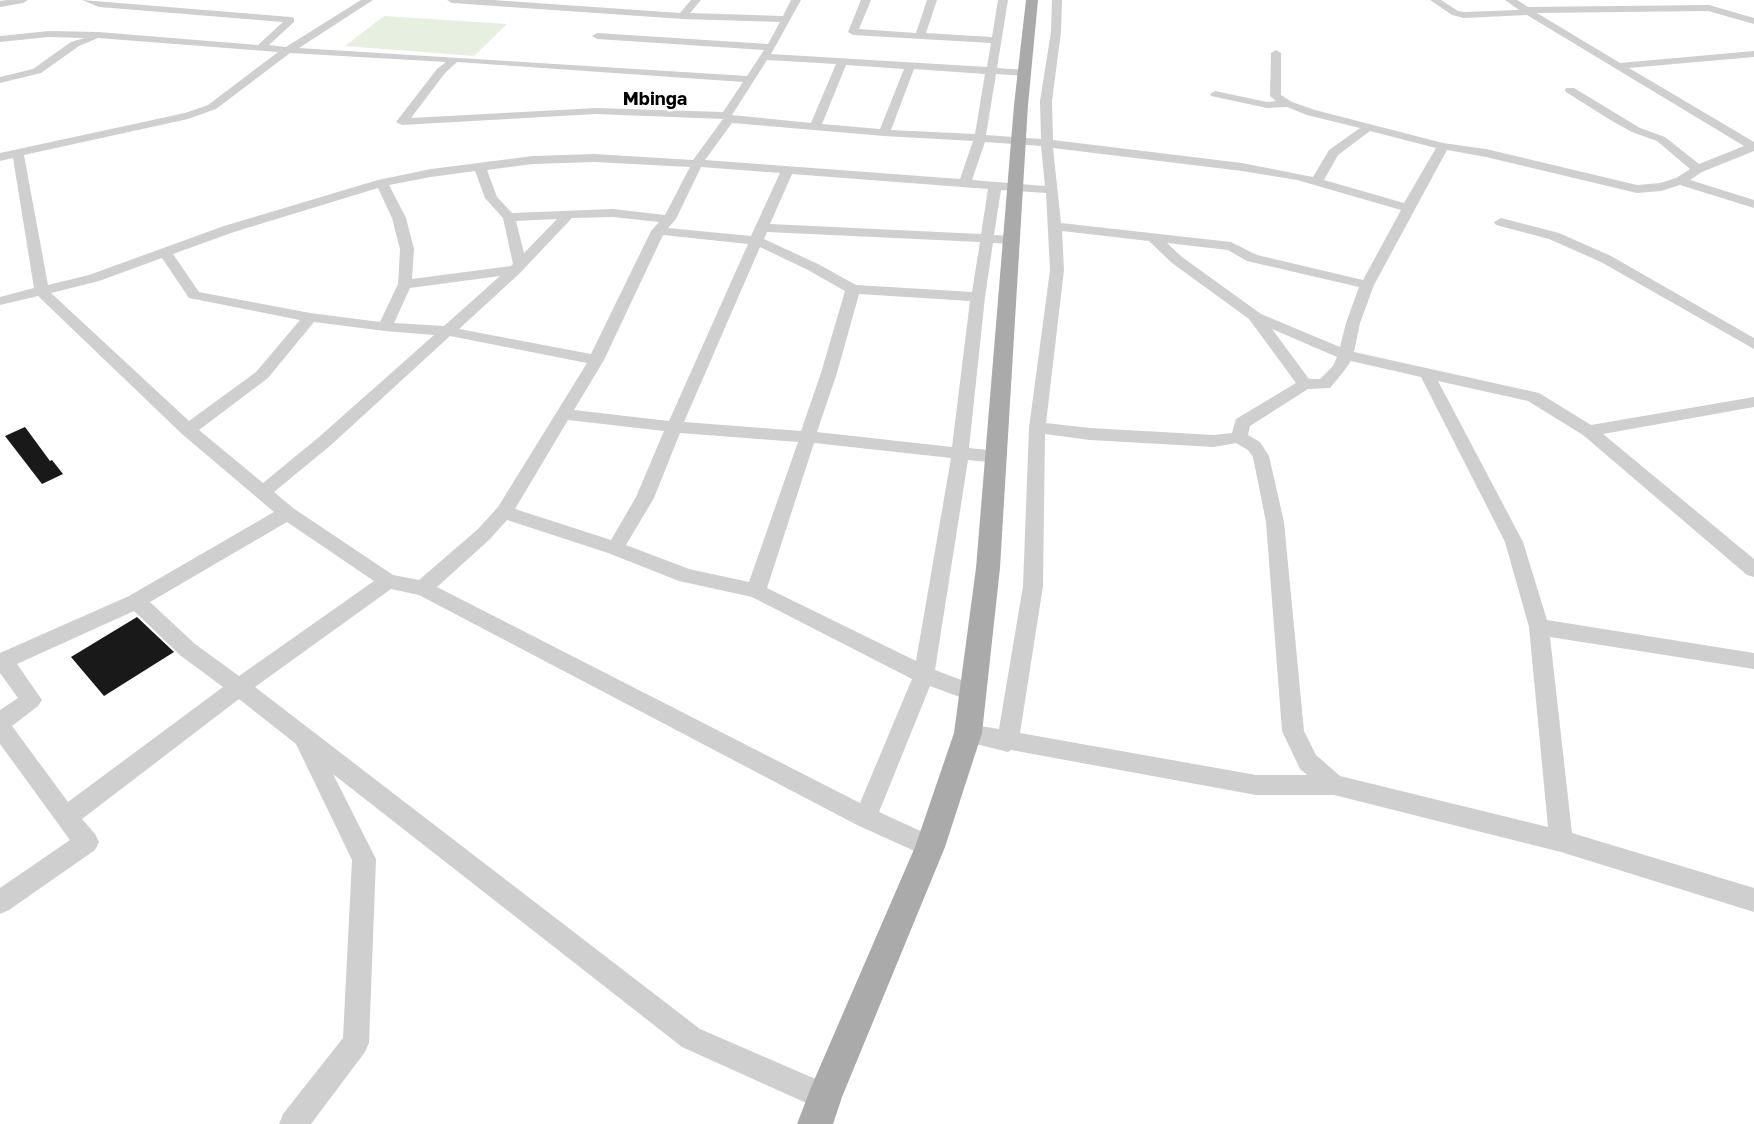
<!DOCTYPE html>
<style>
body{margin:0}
canvas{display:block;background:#fff}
</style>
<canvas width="1754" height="1124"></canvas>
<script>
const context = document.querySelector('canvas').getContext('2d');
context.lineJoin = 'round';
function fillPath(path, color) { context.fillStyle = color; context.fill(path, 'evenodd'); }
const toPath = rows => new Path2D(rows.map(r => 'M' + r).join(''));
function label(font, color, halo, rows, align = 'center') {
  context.font = font + ' "Golos Text",sans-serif'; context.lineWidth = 5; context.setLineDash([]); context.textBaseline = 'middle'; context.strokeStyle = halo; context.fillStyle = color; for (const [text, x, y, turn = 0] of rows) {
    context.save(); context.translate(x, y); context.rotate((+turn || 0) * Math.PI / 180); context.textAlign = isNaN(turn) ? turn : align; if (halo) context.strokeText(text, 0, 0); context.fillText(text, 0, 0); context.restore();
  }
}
fillPath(toPath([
 [384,16,507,24,474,56,345,46]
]), '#e7efe1');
fillPath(toPath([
 [25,427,50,461,52,460,63,474,42,484,5,436],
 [137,617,174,652,104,696,71,657]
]), '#191919');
fillPath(toPath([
 [7,0,28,0,23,3,0,7,0,1,7,0],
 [82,0,291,17,294,18,294,22,269,45,286,47,361,0,373,0,299,48,747,76,764,50,597,39,592,36,597,33,768,44,780,22,683,19,452,3,447,0,493,0,680,13,691,0,701,0,690,13,783,16,791,0,801,0,771,54,987,67,991,43,853,35,848,32,861,0,871,0,859,29,916,33,927,0,937,0,926,33,992,37,998,0,1008,0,997,68,1025,70,1030,73,1025,76,996,74,986,135,1041,139,1040,101,1051,32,1052,0,1062,0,1061,32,1052,101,1053,140,1242,163,1313,177,1329,150,1360,128,1307,115,1287,107,1267,108,1211,96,1210,94,1215,91,1267,102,1276,101,1270,96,1271,53,1276,50,1281,53,1281,95,1292,102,1315,110,1443,143,1486,149,1637,185,1660,183,1676,178,1690,169,1657,141,1632,132,1612,121,1566,92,1565,90,1566,88,1574,88,1640,128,1665,137,1699,164,1744,146,1527,15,1464,18,1452,15,1430,0,1441,0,1458,11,1464,12,1519,10,1505,0,1517,0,1528,7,1709,5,1754,18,1754,24,1708,11,1537,13,1620,63,1754,51,1754,57,1629,68,1754,142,1754,151,1702,172,1690,180,1754,200,1754,208,1680,185,1661,191,1637,193,1486,157,1447,150,1374,285,1360,323,1354,352,1539,393,1591,425,1754,397,1754,407,1603,434,1754,559,1754,577,1747,575,1583,435,1528,401,1438,381,1523,542,1547,620,1754,653,1754,669,1550,637,1572,833,1754,888,1754,912,1561,852,1334,795,1256,795,1011,750,1008,752,960,740,957,733,960,726,968,724,999,729,1023,586,1029,428,1050,270,1046,193,1001,190,994,235,1012,236,1019,240,1012,244,993,243,985,297,969,448,997,451,1003,453,1005,457,1003,461,997,463,968,460,935,670,980,687,983,693,980,699,973,702,930,686,879,812,938,839,942,847,938,855,930,858,857,825,419,595,391,589,255,687,700,1029,834,1087,838,1097,834,1107,824,1111,682,1047,333,774,376,859,369,1043,365,1052,311,1124,279,1124,283,1114,343,1038,352,860,296,744,239,699,82,819,95,834,99,842,95,850,9,910,0,914,0,888,70,840,0,744,0,710,18,698,0,673,0,653,129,596,274,512,182,434,38,296,0,305,0,297,34,288,13,158,0,161,0,153,185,113,208,105,278,52,98,38,79,46,41,73,0,83,0,77,33,69,71,42,84,38,49,37,0,42,0,36,49,31,98,32,258,45,283,22,99,7,82,0],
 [290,53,446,62,437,69,396,122,402,125,596,114,723,119,693,160,594,154,533,156,431,169,378,180,224,226,89,275,48,285,24,155,188,119,216,109,290,53],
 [767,60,836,64,811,123,732,115,767,60],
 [457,62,743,82,723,112,596,108,411,118,445,73,457,62],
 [846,65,904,69,880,129,822,124,846,65],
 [914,69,985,74,975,134,891,130,914,69],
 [732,123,884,136,973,141,960,179,705,160,732,123],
 [1370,131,1436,148,1404,203,1324,180,1338,155,1370,131],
 [985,142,1041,146,1045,186,972,180,985,142],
 [1053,148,1242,171,1297,180,1401,210,1363,280,1257,255,1231,242,1061,223,1053,148],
 [594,162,690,167,665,215,613,209,512,213,497,197,487,170,533,164,594,162],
 [701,167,780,173,751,236,668,228,676,219,701,167],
 [475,171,485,198,503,218,513,264,511,266,412,279,414,249,406,218,389,185,431,177,475,171],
 [792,174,988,189,981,234,770,224,792,174],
 [378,188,392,218,400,249,398,284,380,322,310,313,199,292,173,254,234,232,378,188],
 [613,217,659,222,651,231,591,354,459,329,520,273,572,218,613,217],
 [557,219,524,253,516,221,557,219],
 [1062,231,1149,241,1172,263,1249,319,1296,383,1236,419,1232,433,1214,435,1090,428,1046,423,1064,270,1062,231],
 [767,232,980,242,972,292,856,285,818,264,764,239,767,232],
 [663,235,748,244,669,421,574,410,604,360,663,235],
 [1167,243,1228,250,1247,261,1359,287,1346,323,1340,347,1261,314,1182,257,1167,243],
 [760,247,808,270,845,291,821,373,801,431,684,422,760,247],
 [162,258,189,298,300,320,256,372,189,421,51,293,99,281,162,258],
 [500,276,444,326,394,323,410,288,500,276],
 [859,294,970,301,952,447,817,432,837,373,859,294],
 [314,322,385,331,434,335,319,437,263,483,199,430,268,378,314,322],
 [1272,329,1337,357,1333,366,1320,379,1309,379,1272,329],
 [450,336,587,363,498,507,478,529,419,580,393,575,293,508,274,492,331,445,450,336],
 [1351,361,1421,377,1505,542,1529,627,1548,827,1340,776,1316,755,1304,731,1284,522,1269,456,1260,442,1248,435,1250,426,1308,389,1330,388,1344,371,1351,361],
 [568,420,664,431,636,497,611,540,515,509,568,420],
 [680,433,798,442,749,582,689,569,626,545,654,498,680,433],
 [1045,434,1090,440,1214,447,1236,443,1248,450,1253,457,1266,522,1282,731,1300,769,1307,775,1256,775,1020,733,1043,586,1045,434],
 [814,443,951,458,916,661,767,588,814,443],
 [507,520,608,553,679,581,752,597,912,679,860,803,437,587,490,539,507,520],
 [287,522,374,581,239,676,195,644,150,602,287,522],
 [134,611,181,656,223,687,68,802,12,726,38,706,42,700,17,664,134,611],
 [1501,218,1559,233,1611,256,1754,338,1754,349,1601,262,1549,239,1496,225,1494,222,1501,218]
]), '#cfcfcf');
fillPath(toPath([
 [1026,0,1038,0,1028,105,1000,568,982,733,945,847,842,1097,833,1124,797,1124,812,1085,915,847,954,733,976,568,1014,105,1026,0]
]), '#aaa');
label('bold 18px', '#000', '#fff', [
 ["Mbinga",655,99]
]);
</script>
